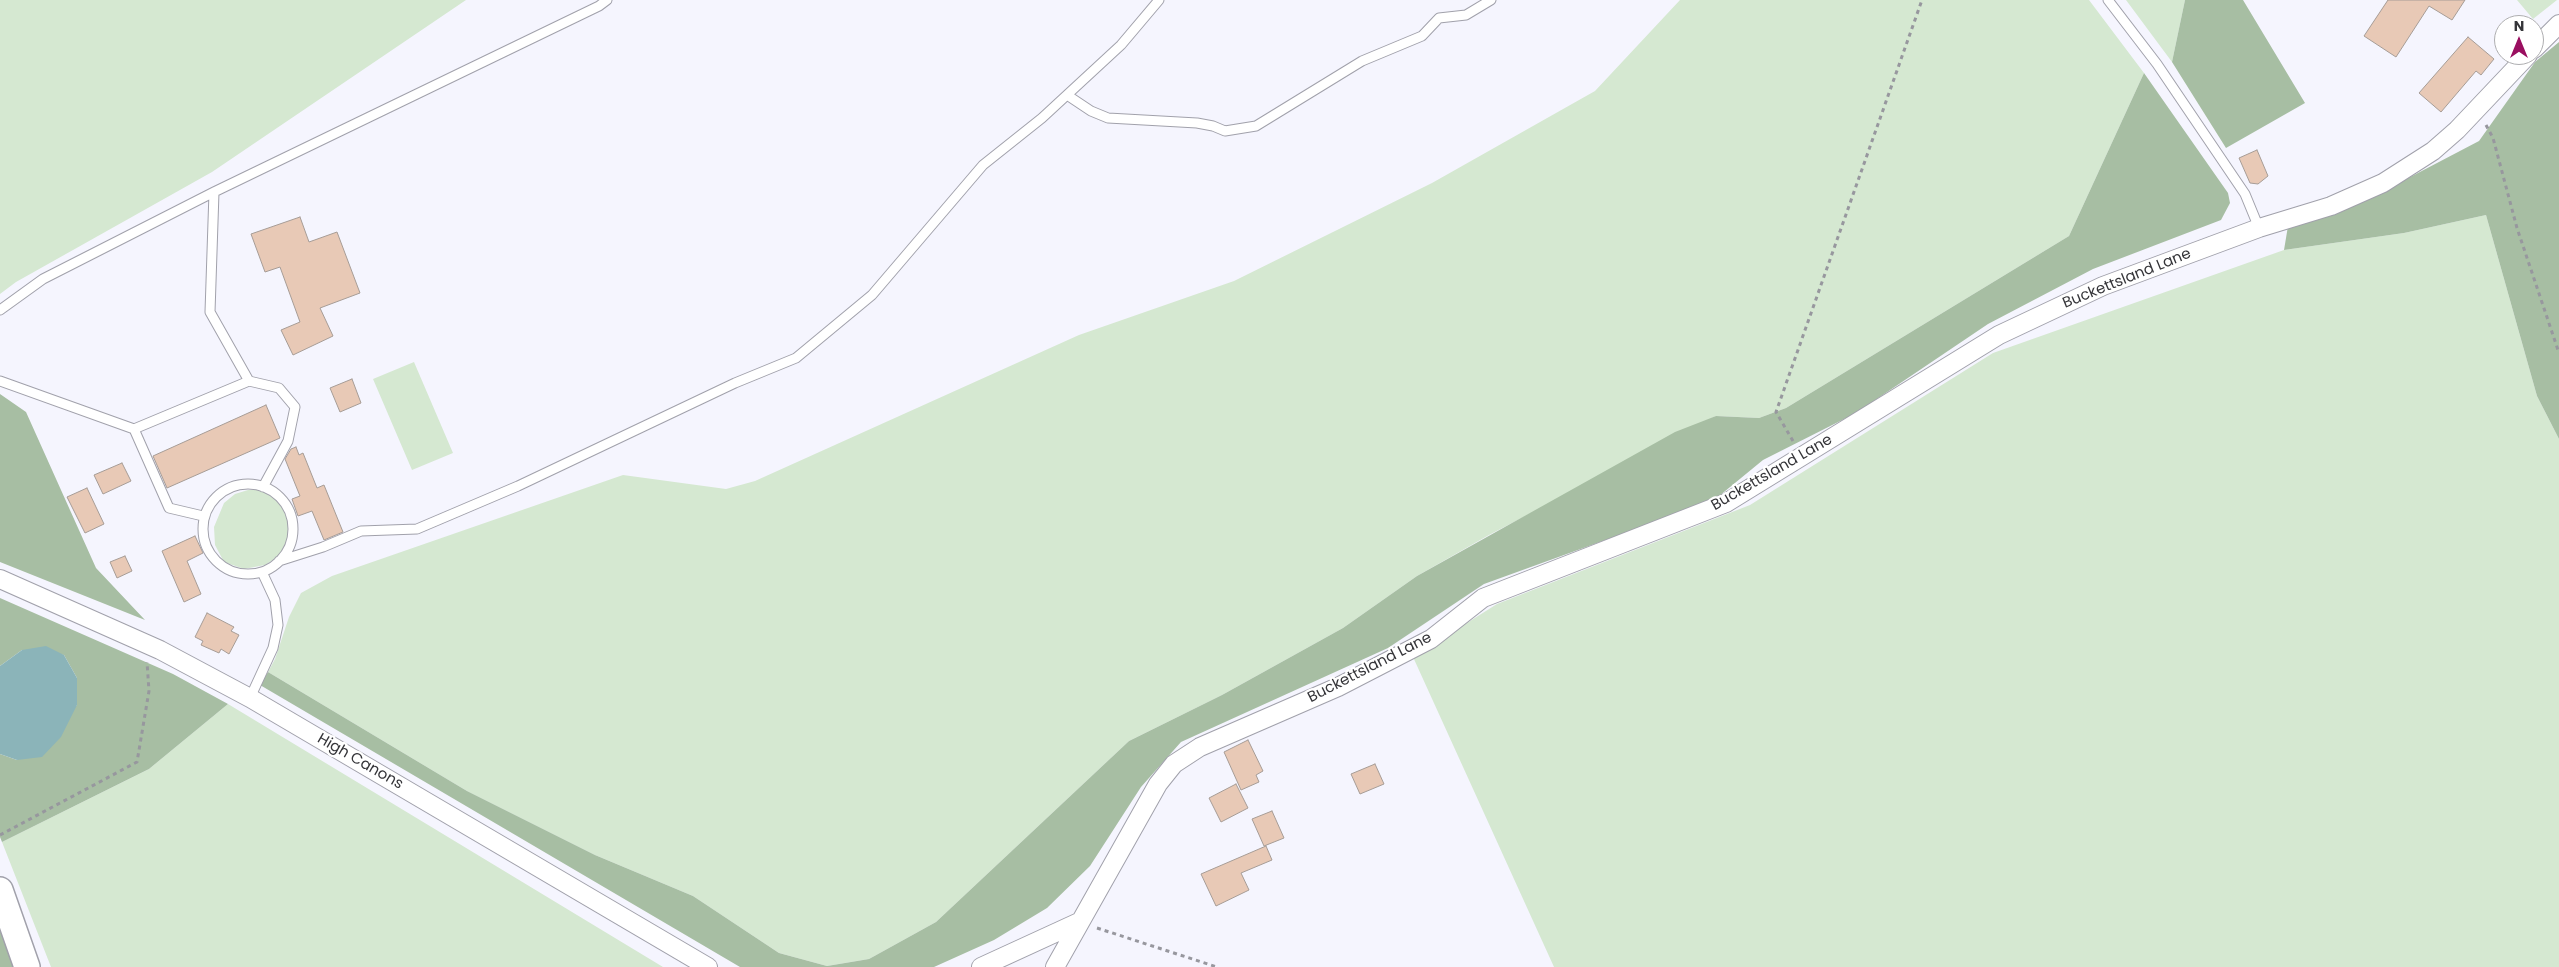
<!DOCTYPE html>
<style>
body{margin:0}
#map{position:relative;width:2559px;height:967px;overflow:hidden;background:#f5f5fe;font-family:Poppins,sans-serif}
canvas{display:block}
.north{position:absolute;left:2494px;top:15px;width:50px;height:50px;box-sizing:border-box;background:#fff;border:1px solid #aeaeb0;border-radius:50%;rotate:0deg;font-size:14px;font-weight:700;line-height:20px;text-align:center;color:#353539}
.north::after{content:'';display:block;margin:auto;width:18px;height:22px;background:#9a0f60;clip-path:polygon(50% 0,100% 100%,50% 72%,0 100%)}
</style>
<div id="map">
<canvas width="2559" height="967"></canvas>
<div class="north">N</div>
</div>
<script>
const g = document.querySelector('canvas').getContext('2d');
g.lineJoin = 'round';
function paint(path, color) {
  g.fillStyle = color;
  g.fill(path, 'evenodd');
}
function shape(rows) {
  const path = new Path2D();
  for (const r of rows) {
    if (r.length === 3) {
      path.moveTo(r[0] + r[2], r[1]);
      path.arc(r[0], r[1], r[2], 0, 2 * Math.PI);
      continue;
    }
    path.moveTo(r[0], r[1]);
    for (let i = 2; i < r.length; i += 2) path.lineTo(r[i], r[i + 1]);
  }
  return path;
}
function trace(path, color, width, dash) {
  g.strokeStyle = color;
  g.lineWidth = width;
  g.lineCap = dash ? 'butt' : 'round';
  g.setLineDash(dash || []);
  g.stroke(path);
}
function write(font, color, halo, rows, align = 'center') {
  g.font = font + ' Poppins,sans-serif';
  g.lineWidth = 4.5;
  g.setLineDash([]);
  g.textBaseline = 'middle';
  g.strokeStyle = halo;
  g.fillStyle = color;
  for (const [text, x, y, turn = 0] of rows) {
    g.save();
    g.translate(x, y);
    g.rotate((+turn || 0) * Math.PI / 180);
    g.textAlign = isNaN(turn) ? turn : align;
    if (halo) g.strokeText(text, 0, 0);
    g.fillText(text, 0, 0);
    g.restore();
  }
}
const green = shape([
 [0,0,466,0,212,172,16,282,0,294],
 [1680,0,2089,0,2144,73,2069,236,1786,408,1759,418,1716,416,1489,535,1417,576,1343,628,1222,695,1129,741,936,922,869,959,827,966,779,953,693,896,595,855,467,791,268,672,275,659,289,617,301,593,332,576,623,475,726,489,755,481,1079,335,1234,281,1432,183,1595,91],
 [2126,0,2185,0,2172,62],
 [2517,0,2557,0,2533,19],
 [2486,215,2537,396,2559,439,2559,967,1554,967,1413,657,1497,604,1750,505,1993,353,2284,250,2404,233],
 [414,362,453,453,412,470,373,379],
 [248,490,260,490,277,499,287,512,291,532,290,542,279,556,265,565,244,569,224,562,215,545,214,527,224,503,235,494],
 [228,704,663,967,51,967,2,842,149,769]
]);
const forest = shape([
 [2185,0,2243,0,2305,103,2226,148,2172,62],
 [2559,42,2559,439,2537,396,2486,215,2404,233,2284,250,2288,226,2374,196,2479,141,2535,62],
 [2144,73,2228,193,2230,203,2221,220,2093,269,1988,324,1856,413,1763,460,1713,501,1484,584,1388,648,1181,742,1141,787,1090,866,1047,908,994,940,934,967,740,967,260,685,268,672,467,791,595,855,693,896,779,953,827,966,869,959,936,922,1129,741,1222,695,1343,628,1417,576,1675,432,1716,416,1759,418,1786,408,2069,236],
 [0,394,26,412,96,568,145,620,0,562],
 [0,598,173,674,228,704,149,769,2,842,0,837,0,754,17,760,77,705,77,678,64,655,22,650,0,666],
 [0,929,14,967,0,967]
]);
const water = shape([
 [46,646,64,655,77,678,77,705,61,737,42,757,17,760,0,754,0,666,22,650]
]);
const building = shape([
 [2388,0,2465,0,2452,20,2429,6,2396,57,2364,36,2388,0],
 [2468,37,2494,59,2481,75,2476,71,2441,112,2419,93,2468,37],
 [2257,150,2268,176,2258,184,2250,183,2239,158,2257,150],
 [300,217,309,242,337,232,360,293,320,308,333,336,293,355,281,330,300,322,280,267,265,272,251,234,300,217],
 [352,379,361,403,340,412,330,388,352,379],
 [266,405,280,438,167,488,153,456,266,405],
 [296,447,299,455,303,453,317,488,324,485,343,532,324,540,312,511,298,516,292,499,300,496,285,459,291,449,296,447],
 [122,463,131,481,103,494,94,475,122,463],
 [87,488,104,524,85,533,67,497,87,488],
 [195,536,203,553,187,561,201,594,184,602,162,551,195,536],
 [125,556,132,571,117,578,110,562,125,556],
 [207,613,234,627,231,631,239,635,229,654,221,649,219,653,201,645,203,641,195,637,207,613],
 [1248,740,1263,771,1256,775,1259,782,1241,790,1224,752,1248,740],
 [1375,764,1384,784,1360,794,1351,774,1375,764],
 [1236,784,1248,808,1221,822,1209,798,1236,784],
 [1272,811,1284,838,1264,846,1252,819,1272,811],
 [1266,846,1272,860,1241,873,1249,890,1216,906,1201,874,1266,846]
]);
const path = shape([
 [2486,125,2493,138,2517,228,2559,353],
 [1793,441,1776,412,1922,0],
 [0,835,137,762,149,691,147,662],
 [1097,928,1217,967]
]);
const lane = shape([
 [2108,0,2157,64,2245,194,2259,228],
 [1067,95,1091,111,1108,118,1197,123,1213,126,1225,131,1256,126,1362,61,1422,36,1439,18,1466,15,1491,0],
 [0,310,43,279,214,192,599,6,607,0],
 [0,381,134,429,249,381,210,312,214,192],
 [249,381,279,388,295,407,288,441,263,487],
 [134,429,169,508,203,516],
 [248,529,45],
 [279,561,323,547,361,531,417,529,518,486,735,383,796,358,872,295,983,165,1042,118,1121,45,1159,0],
 [250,698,273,648,278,625,275,600,262,572]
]);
const street = shape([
 [2534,49,2559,24],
 [0,579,160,650,250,698,708,967],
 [981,967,1079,922],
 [1055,967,1158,784,1174,764,1200,747,1338,687,1431,639,1483,598,1726,503,1999,335,2103,286,2259,228,2331,206,2383,183,2433,151,2457,130,2528,55]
]);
const secondary = shape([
 [0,890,27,967]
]);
const streetNames = [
 ["Buckettsland Lane",2127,279,-22],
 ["Buckettsland Lane",1772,473,-30],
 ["Buckettsland Lane",1370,668,-27],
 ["High Canons",360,762,30]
];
paint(green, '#d5e8d1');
paint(forest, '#a7bea3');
paint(water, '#8bb4b9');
paint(building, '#e8c9b6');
trace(building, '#a69c96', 1);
trace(lane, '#a1a1ab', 11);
trace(street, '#a1a1ab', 20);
trace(secondary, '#a1a1ab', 28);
trace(path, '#97979e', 3, [4, 4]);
trace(lane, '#fff', 9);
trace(street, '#fff', 18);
trace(secondary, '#fff', 25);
write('15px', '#353539', '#fff', streetNames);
</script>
